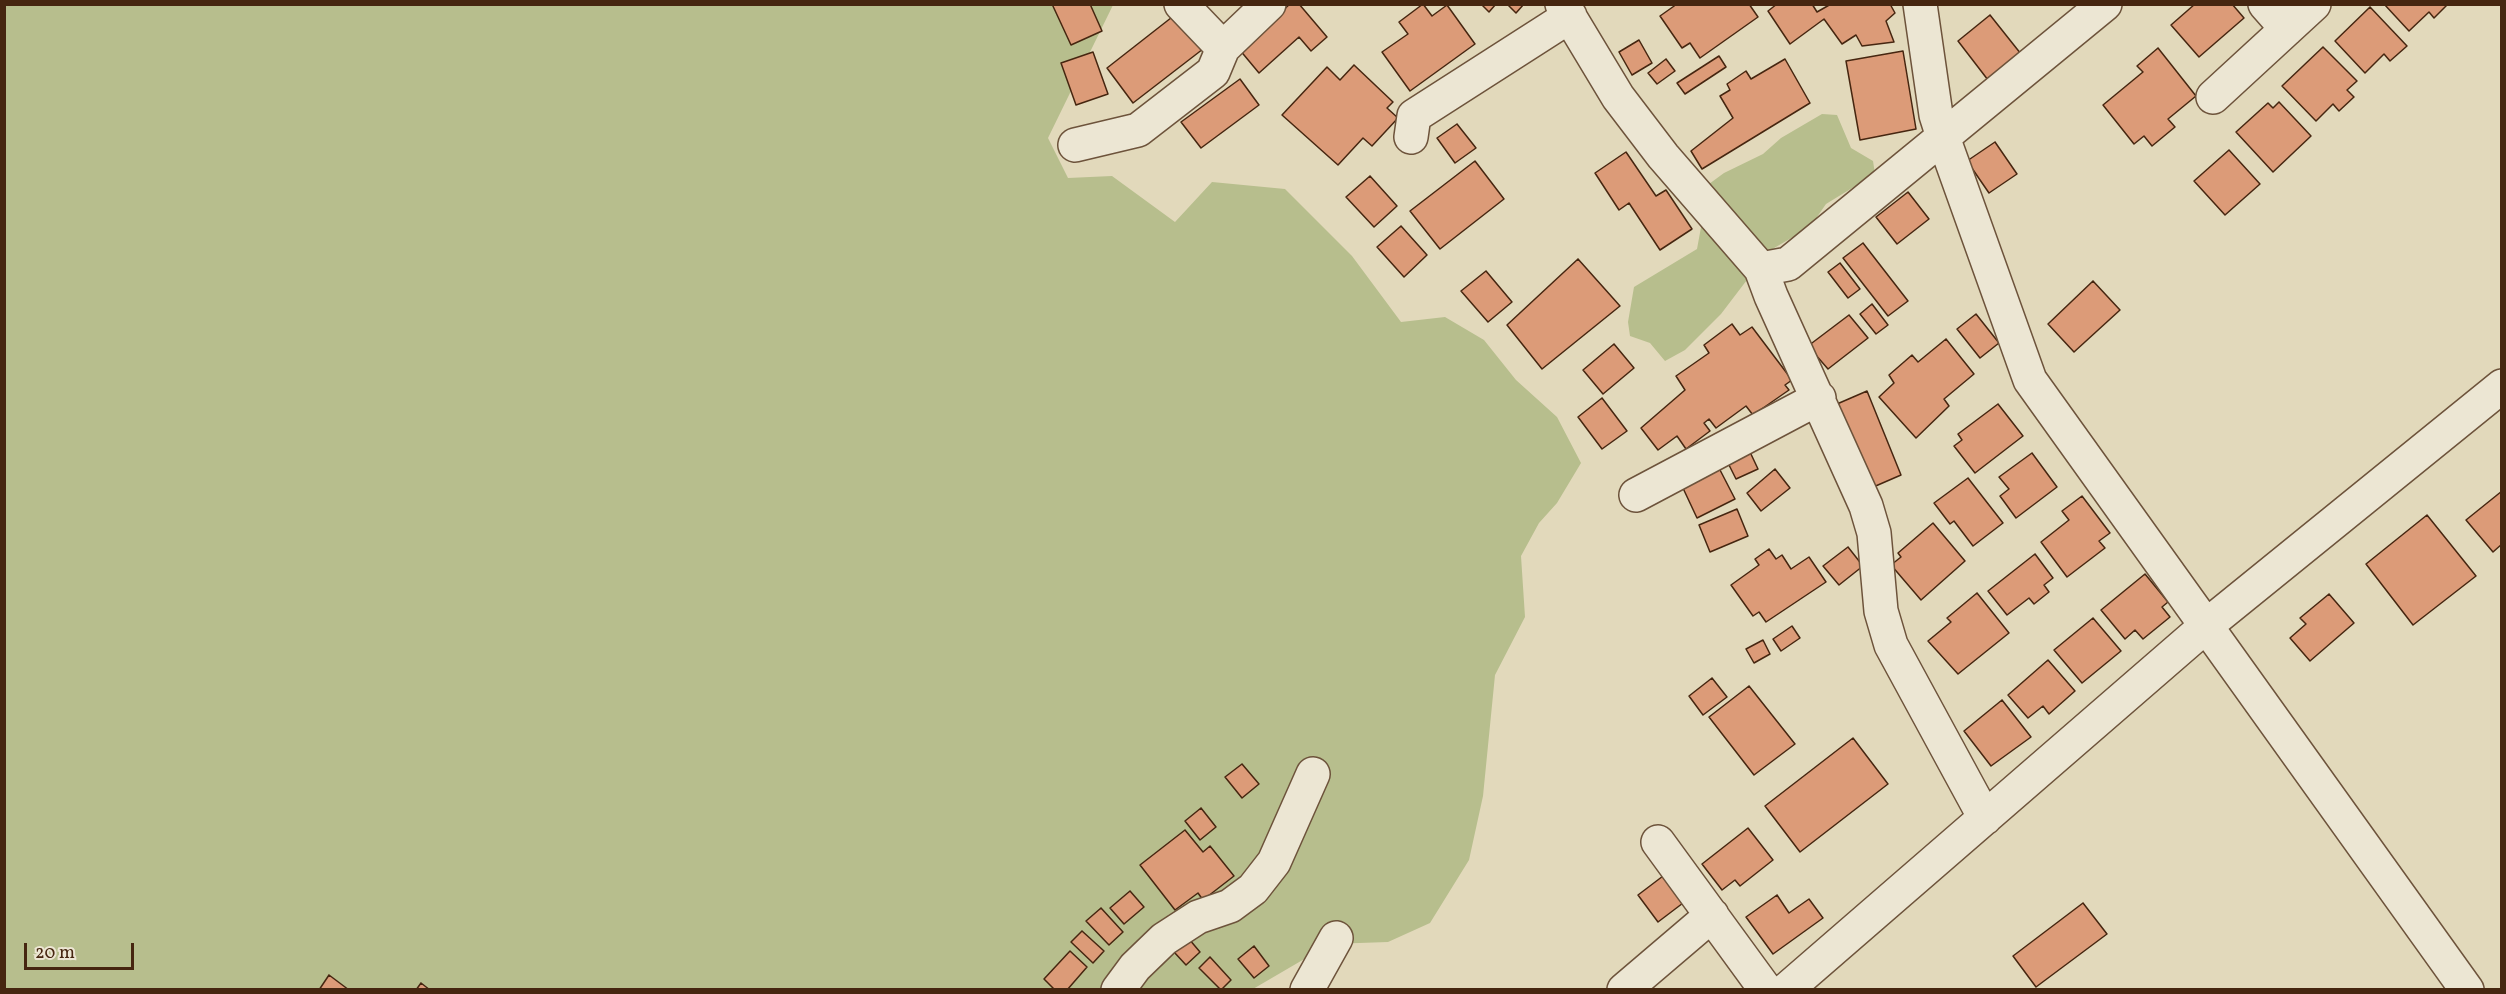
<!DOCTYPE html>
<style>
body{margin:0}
#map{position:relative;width:2506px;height:994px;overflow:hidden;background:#e2d9bb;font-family:Vollkorn,serif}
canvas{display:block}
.frame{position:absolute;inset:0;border:6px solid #462610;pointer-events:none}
.scale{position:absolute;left:24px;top:943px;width:110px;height:27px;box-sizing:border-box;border:3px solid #462610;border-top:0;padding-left:8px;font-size:18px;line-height:21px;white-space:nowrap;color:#462610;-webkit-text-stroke:4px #ece6d3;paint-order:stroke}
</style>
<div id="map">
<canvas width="2506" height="994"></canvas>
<div class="frame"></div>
<div class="scale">20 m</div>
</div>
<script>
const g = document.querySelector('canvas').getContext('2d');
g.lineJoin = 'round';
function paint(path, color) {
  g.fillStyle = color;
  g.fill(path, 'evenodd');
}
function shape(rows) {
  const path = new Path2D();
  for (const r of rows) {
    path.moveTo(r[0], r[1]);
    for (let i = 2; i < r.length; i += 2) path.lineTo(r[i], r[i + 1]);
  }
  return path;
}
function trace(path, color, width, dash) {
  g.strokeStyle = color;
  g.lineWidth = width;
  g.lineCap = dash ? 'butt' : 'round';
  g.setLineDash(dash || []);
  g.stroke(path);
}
const green = shape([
 [5,5,1113,5,1048,138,1068,178,1112,176,1175,222,1212,182,1285,189,1352,256,1401,322,1445,317,1484,340,1516,380,1557,417,1581,463,1557,503,1539,523,1521,556,1525,617,1495,675,1483,796,1469,860,1430,923,1388,942,1330,944,1253,989,5,990],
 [1822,114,1837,115,1851,148,1873,161,1875,174,1826,204,1810,227,1769,251,1721,314,1685,350,1665,361,1650,343,1630,336,1628,322,1634,287,1697,249,1709,184,1724,173,1763,154,1781,138]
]);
const building = shape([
 [1052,4,1090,4,1102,31,1071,45,1052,4],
 [1290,4,1299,4,1327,37,1311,51,1299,37,1259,73,1239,49,1290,4],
 [1423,4,1432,16,1447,5,1475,44,1410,91,1382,52,1408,34,1399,22,1423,4],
 [1481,4,1496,4,1489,12,1481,4],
 [1507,4,1524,4,1516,13,1507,4],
 [1677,4,1749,4,1758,17,1700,58,1690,43,1682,48,1660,16,1677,4],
 [1777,4,1812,4,1817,12,1831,4,1890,4,1895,13,1886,21,1894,42,1862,46,1856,35,1842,44,1824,19,1790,44,1768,11,1777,4],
 [2195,4,2232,4,2244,18,2199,57,2171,25,2195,4],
 [2384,4,2448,4,2434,18,2429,12,2409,31,2384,4],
 [2370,7,2407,46,2390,61,2384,54,2365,73,2335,41,2370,7],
 [1176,14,1203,49,1133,103,1107,68,1176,14],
 [1990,15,2021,54,1988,80,1958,41,1990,15],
 [1639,40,1652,63,1632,75,1619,52,1639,40],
 [2323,47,2357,81,2347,90,2354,97,2339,111,2333,104,2316,121,2282,86,2323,47],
 [2158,48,2196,96,2168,119,2175,127,2152,146,2144,136,2134,144,2103,105,2143,72,2137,66,2158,48],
 [1903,51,1916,129,1860,140,1846,61,1903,51],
 [1093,52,1108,94,1076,105,1061,63,1093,52],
 [1719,56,1726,67,1685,94,1677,83,1719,56],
 [1666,59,1675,71,1657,84,1648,73,1666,59],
 [1785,59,1810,103,1702,169,1691,151,1733,118,1720,96,1730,90,1727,84,1746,71,1751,79,1785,59],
 [1354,65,1393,102,1387,108,1398,118,1372,146,1363,138,1338,165,1282,115,1327,67,1340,80,1354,65],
 [1240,79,1259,105,1201,148,1181,122,1240,79],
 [2279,102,2311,136,2273,172,2236,132,2268,103,2273,108,2279,102],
 [1457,124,1476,148,1455,163,1437,138,1457,124],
 [1995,142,2017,174,1989,193,1967,161,1995,142],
 [2229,150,2260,184,2225,215,2194,181,2229,150],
 [1626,152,1656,196,1666,190,1692,229,1660,250,1629,203,1619,210,1595,173,1626,152],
 [1475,161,1504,199,1440,249,1410,211,1475,161],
 [1370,176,1397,206,1374,227,1346,197,1370,176],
 [1908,192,1929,219,1897,244,1876,217,1908,192],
 [1401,226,1427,255,1404,277,1377,247,1401,226],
 [1863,243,1908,301,1888,316,1843,258,1863,243],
 [1578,259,1620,306,1542,369,1507,325,1578,259],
 [1840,263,1860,289,1848,298,1828,272,1840,263],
 [1486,271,1512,302,1488,322,1461,291,1486,271],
 [2093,281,2120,310,2074,352,2048,324,2093,281],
 [1872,304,1888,325,1876,334,1860,314,1872,304],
 [1976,314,1999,343,1980,358,1957,329,1976,314],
 [1849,315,1868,338,1828,369,1808,346,1849,315],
 [1732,324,1740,335,1752,327,1792,380,1785,385,1789,390,1753,415,1746,406,1716,428,1709,419,1704,423,1710,431,1686,449,1677,436,1658,450,1641,428,1685,390,1676,376,1709,353,1704,345,1732,324],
 [1946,339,1974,374,1944,399,1949,406,1916,438,1879,397,1894,383,1889,375,1912,355,1918,362,1946,339],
 [1614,344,1634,368,1603,394,1583,370,1614,344],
 [1867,391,1901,475,1871,488,1837,404,1867,391],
 [1602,398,1627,431,1602,449,1578,417,1602,398],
 [1998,404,2023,436,1975,473,1954,446,1962,440,1958,434,1998,404],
 [1750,452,1758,469,1736,479,1728,463,1750,452],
 [2032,453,2057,487,2016,518,2000,496,2009,489,1999,477,2032,453],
 [1719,468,1735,499,1697,518,1682,486,1719,468],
 [1775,469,1790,488,1761,511,1747,493,1775,469],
 [1968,478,2003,523,1973,546,1954,521,1950,524,1934,503,1968,478],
 [2502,491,2502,544,2493,552,2466,520,2502,491],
 [2082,496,2110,533,2099,541,2105,548,2067,577,2041,542,2069,520,2062,511,2082,496],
 [1737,509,1748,536,1710,552,1699,525,1737,509],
 [2427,515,2476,576,2413,625,2366,564,2427,515],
 [1933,523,1965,561,1921,600,1891,565,1901,557,1898,553,1933,523],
 [1848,547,1863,566,1839,585,1823,566,1848,547],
 [1769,549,1776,559,1782,555,1791,569,1809,557,1826,582,1766,622,1759,612,1753,616,1731,585,1759,565,1755,559,1769,549],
 [2035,554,2053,578,2044,585,2049,592,2034,604,2029,598,2007,615,1988,591,2035,554],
 [2145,574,2168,602,2162,607,2170,617,2143,639,2135,630,2125,639,2101,610,2145,574],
 [1977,593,2009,633,1958,674,1928,641,1951,622,1947,618,1977,593],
 [2329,594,2354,623,2310,661,2290,638,2306,624,2300,618,2329,594],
 [2093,618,2121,651,2082,683,2054,650,2093,618],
 [1792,626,1800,638,1781,651,1773,639,1792,626],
 [1763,640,1770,654,1754,663,1746,649,1763,640],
 [2048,660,2075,691,2049,714,2043,706,2028,718,2008,695,2048,660],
 [1712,678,1727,697,1703,715,1689,696,1712,678],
 [1749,686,1795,744,1754,775,1709,717,1749,686],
 [2002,700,2031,737,1991,766,1964,731,2002,700],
 [1853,738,1888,784,1800,852,1765,806,1853,738],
 [1242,764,1259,784,1242,798,1225,777,1242,764],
 [1201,808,1216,827,1200,840,1185,821,1201,808],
 [1748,828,1773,860,1740,886,1735,880,1722,890,1702,864,1748,828],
 [1185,830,1203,852,1210,846,1234,876,1203,900,1198,893,1175,910,1140,865,1185,830],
 [1667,873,1687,900,1658,922,1638,895,1667,873],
 [1130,891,1144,907,1124,924,1110,908,1130,891],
 [1777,895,1789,913,1809,899,1823,918,1773,954,1746,917,1777,895],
 [2083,903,2107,934,2036,987,2013,956,2083,903],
 [1101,908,1123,932,1109,945,1086,921,1101,908],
 [1082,931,1104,951,1093,963,1071,942,1082,931],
 [1189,939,1200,952,1186,965,1174,952,1189,939],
 [1254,946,1269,966,1254,978,1238,959,1254,946],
 [1070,951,1087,967,1067,990,1055,990,1044,979,1070,951],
 [1210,957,1231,980,1221,990,1199,968,1210,957],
 [329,975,349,990,319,990,329,975],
 [421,983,430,990,416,990,421,983]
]);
const minor = shape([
 [1181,4,1223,48],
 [1562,4,1618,97,1663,156,1761,269,1771,296,1866,506,1874,533,1881,611,1891,645,1985,818],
 [1920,4,1936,115,1943,137,2105,4],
 [2265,4,2287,29],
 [2213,97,2314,4],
 [1411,137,1414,116,1570,16],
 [1075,145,1138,130,1213,72,1223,48,1269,4],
 [1761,269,1788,264,1943,137,2030,380,2467,990],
 [1636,495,1819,398],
 [1658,842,1766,990],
 [1118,990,1135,967,1164,939,1198,917,1230,906,1253,889,1274,862,1313,774],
 [1307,990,1336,938],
 [1624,990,1712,915],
 [1786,990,2206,626,2502,386]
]);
paint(green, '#b7be8d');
paint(building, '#dc9b78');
trace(building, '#462610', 1.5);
trace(minor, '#6d533b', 36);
trace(minor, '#ece6d3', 33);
</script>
